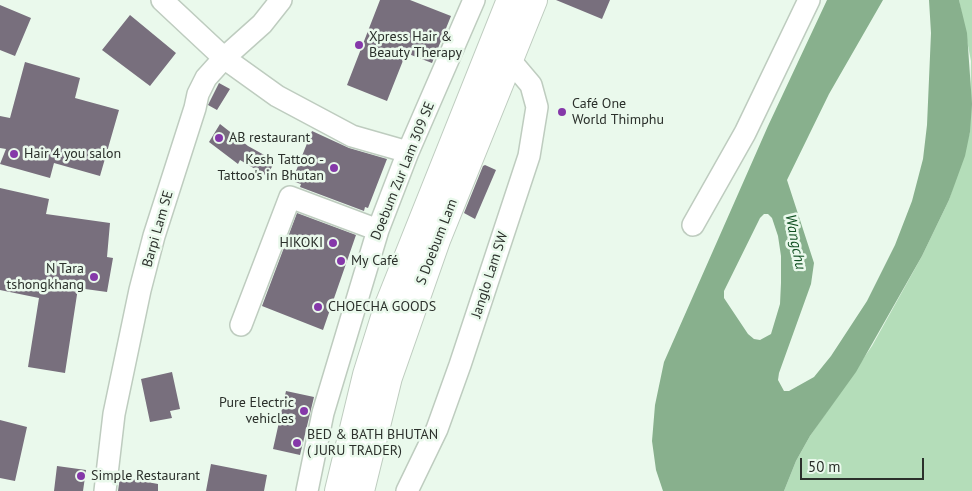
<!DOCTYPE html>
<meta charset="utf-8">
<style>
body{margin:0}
#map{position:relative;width:972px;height:491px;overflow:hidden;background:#eaf9ec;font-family:"PT Sans",sans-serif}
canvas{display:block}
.scale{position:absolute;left:800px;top:458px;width:124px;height:22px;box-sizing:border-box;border:2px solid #2b302b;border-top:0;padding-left:6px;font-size:15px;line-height:18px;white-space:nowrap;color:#2b302b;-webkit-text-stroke:4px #eaf9ec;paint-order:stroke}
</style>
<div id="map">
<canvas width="972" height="491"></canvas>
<div class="scale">50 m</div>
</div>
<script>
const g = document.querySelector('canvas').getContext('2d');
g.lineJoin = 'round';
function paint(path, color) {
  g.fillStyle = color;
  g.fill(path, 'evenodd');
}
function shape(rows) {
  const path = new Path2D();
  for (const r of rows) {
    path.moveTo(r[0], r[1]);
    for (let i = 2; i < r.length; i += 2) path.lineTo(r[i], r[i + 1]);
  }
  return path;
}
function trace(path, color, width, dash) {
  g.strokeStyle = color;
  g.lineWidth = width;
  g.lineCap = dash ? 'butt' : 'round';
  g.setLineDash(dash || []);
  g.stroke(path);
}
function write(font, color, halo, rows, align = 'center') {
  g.font = font + ' "PT Sans",sans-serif';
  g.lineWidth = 5;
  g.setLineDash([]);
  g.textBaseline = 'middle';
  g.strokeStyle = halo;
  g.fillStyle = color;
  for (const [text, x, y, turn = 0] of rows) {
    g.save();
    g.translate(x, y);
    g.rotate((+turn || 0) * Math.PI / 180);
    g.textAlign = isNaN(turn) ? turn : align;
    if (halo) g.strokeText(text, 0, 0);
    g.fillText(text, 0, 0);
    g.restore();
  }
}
const green = shape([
 [959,0,972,0,972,491,784,491,796,461,810,436,872,346,922,256,949,200,970,132,971,61]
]);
const water = shape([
 [827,0,883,0,829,94,787,180,814,263,811,284,779,373,778,380,784,391,789,391,814,377,831,356,867,301,895,245,912,201,923,159,927,125,931,33,929,0,959,0,967,33,972,104,970,132,965,156,949,200,922,256,856,372,810,436,796,461,784,491,663,491,656,470,652,441,655,405,664,362,768,126],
 [764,214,768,214,772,218,778,236,781,256,781,283,780,304,771,334,760,340,754,339,748,334,724,298,724,291,760,218]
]);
const building = shape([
 [380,0,410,0,451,16,432,63,406,53,387,101,347,85],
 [556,0,610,0,602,19],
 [0,5,31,18,15,56,0,50],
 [130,15,176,53,150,86,102,50],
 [25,62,80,78,75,98,119,110,100,176,54,163,50,178,0,164,6,149,0,148,0,116,10,118],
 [219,83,230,89,217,110,208,105],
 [220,124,248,146,275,161,267,176,240,160,238,164,209,142],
 [312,131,349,148,387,159,368,208,365,207,364,211,300,187,301,184,292,181],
 [485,165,496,170,475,219,464,213,483,166],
 [0,188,49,199,46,214,110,223,107,257,113,258,107,292,78,288,65,373,28,367,39,298,0,290],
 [297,213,356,235,323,330,262,306],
 [172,372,180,409,170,411,172,418,150,422,141,379],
 [286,391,314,397,300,455,273,449],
 [0,420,27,427,15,481,0,478],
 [211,464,267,475,264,491,206,491],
 [57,466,86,470,83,491,54,491],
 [120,477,158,484,158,491,118,491]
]);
const minor = shape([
 [162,0,224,58,277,96,352,136,408,152],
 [693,225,745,133,809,0],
 [241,325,290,197,378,230],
 [105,491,114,414,140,290,154,236,195,108,198,94,206,78,224,58,262,24,281,0],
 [307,491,323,413,378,230,408,152,474,0],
 [407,491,437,429,460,365,529,156,537,107,531,85,509,59]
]);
const highway = shape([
 [339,491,367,375,388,308,511,0],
 [360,491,388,377,436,240,533,0]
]);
const markers = [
 [359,45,5,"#8538a9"],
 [562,112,5,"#8538a9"],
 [219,138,5,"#8538a9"],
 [14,154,5,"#8538a9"],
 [334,168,5,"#8538a9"],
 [333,243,5,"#8538a9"],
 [341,261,5,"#8538a9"],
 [94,277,5,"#8538a9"],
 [318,307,5,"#8538a9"],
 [304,411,5,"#8538a9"],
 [297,443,5,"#8538a9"],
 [81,476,5,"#8538a9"]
];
const poiNames = [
 ["Xpress Hair &",369,37],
 ["Beauty Therapy",369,53],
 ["Café One",572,104],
 ["World Thimphu",572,120],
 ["AB restaurant",229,138],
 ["Hair 4 you salon",24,154],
 ["Kesh Tattoo -",324,160,"right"],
 ["Tattoo's in Bhutan",324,176,"right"],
 ["HIKOKI",323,243,"right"],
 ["My Café",351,261],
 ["N Tara",84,269,"right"],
 ["tshongkhang",84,285,"right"],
 ["CHOECHA GOODS",328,307],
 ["Pure Electric",294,403,"right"],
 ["vehicles",294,419,"right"],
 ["BED & BATH BHUTAN",307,435],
 ["( JURU TRADER)",307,451],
 ["Simple Restaurant",91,476]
];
const streetNames = [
 ["Doebum Zur Lam 309 SE",403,171,-68],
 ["Barpi Lam SE",158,229,-74],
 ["S Doebum Lam",437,242,-69],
 ["Janglo Lam SW",490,275,-72]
];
const waterNames = [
 ["Wangchu",795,242,79]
];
paint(green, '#b4ddb9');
paint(water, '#88b08d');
paint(building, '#786f7d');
trace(minor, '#beccbf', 24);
trace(highway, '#beccbf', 30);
trace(minor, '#fff', 21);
trace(highway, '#fff', 28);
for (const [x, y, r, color] of markers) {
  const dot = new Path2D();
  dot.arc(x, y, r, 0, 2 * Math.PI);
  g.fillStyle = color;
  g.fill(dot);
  trace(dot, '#eaf9ec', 2);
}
write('14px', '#2b302b', '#eaf9ec', poiNames, 'left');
write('14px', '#2b302b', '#eaf9ec', streetNames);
write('italic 15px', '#115022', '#eaf9ec', waterNames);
</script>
